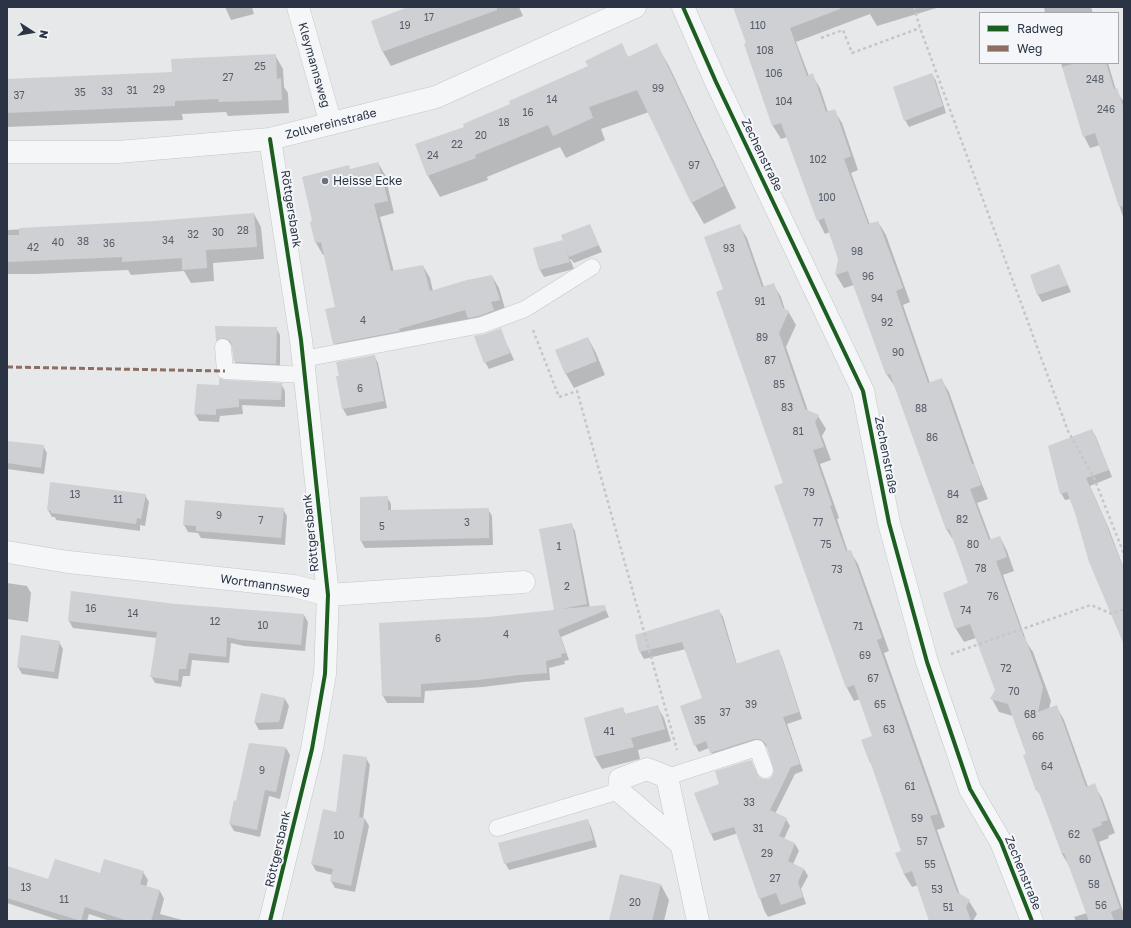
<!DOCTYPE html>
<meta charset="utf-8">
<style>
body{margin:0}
#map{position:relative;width:1131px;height:928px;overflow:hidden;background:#e6e8ea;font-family:"Golos Text",sans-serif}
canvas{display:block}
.frame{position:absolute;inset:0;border:8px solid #2b3445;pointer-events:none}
.legend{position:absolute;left:979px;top:12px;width:140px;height:52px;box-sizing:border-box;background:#f4f6f9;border:1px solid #a4a8b1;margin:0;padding:5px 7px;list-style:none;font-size:12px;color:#2b3445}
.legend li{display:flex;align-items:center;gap:8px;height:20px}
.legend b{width:20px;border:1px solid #a4a8b1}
.north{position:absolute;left:12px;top:12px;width:40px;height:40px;-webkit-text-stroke:3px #f4f6f9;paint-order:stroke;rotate:102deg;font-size:11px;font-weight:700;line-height:16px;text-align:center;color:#2b3445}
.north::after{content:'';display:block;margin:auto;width:14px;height:18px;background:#2b3445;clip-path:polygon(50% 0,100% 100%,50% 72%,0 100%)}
</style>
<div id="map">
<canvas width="1131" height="928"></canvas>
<div class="frame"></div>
<ul class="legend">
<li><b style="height:5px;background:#1b5e20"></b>Radweg</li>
<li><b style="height:5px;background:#8d6e63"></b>Weg</li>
</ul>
<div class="north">N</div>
</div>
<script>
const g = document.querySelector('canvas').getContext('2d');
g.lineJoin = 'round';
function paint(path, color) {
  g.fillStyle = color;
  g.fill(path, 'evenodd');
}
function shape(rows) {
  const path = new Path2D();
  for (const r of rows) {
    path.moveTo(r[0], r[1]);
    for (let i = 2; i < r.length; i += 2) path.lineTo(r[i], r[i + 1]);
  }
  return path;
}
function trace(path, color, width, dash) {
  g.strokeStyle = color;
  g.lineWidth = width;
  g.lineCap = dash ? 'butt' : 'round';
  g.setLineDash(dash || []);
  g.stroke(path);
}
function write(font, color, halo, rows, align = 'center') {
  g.font = font + ' "Golos Text",sans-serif';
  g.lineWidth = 4;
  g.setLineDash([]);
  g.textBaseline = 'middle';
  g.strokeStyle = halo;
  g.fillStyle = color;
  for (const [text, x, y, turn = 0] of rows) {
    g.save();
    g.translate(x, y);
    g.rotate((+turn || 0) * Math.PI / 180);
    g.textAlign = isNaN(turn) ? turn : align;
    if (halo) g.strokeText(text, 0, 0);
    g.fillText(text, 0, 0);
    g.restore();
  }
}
const shadow = shape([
 [225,7,252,7,254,14,231,20],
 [411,7,519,7,523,16,391,66,383,52,372,22],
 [734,7,940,7,877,26,870,14,796,42,809,76,812,75,820,88,828,112,834,110,842,123,858,170,851,173,870,225,878,222,886,235,910,302,903,305,930,383,941,379,949,392,977,472,988,499,977,503,991,540,1000,537,1007,551,1014,571,1003,575,1027,643,1033,652,1051,701,1049,709,1057,707,1064,720,1088,787,1094,785,1102,798,1115,833,1108,836,1109,838,1099,842,1124,914,1124,921,1076,921,1074,917,1087,913,1070,867,1062,854,1042,798,1037,790,1027,755,1013,716,999,712,992,699,996,690,976,638,964,642,956,629,944,593,969,583,955,543,947,530,896,388,887,375,854,285,844,288,836,275,839,259,830,232,825,234,818,220,787,137,781,139,773,126,745,44,747,44],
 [1044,7,1091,7,1093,13,1045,13],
 [656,44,669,66,736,208,704,224,692,203,649,112,601,129,605,140,566,158,560,147,487,177,488,180,440,197,428,176,465,128,589,66,621,45,629,58],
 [275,55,283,69,284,87,288,93,289,113,228,116,226,112,182,114,183,120,7,127,7,80,173,73],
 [1061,63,1108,63,1116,90,1123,101,1124,220,1100,145,1090,148,1084,136],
 [932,74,936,81,946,113,909,127,905,120],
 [378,163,385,175,394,213,380,217,394,272,423,266,430,278,433,291,492,276,499,288,506,312,341,356,334,343,336,307,325,255,323,255,316,243,350,170],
 [254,214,261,227,264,259,213,263,214,281,191,283,184,271,131,275,128,270,36,274,7,274,7,230,154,222],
 [739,225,747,238,764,287,773,284,781,297,785,310,788,311,796,325,786,347,808,411,818,416,826,429,822,436,831,460,820,464,839,518,837,519,848,552,850,551,858,564,889,651,884,653,945,827,937,830,960,895,969,901,977,914,973,921,930,921,918,885,912,887,904,874,897,854,903,852,873,766,869,761,873,737,860,699,854,701,847,688,724,290],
 [593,232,602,252,574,263,571,259,570,259,574,269,544,277,540,270,534,249,562,241,565,246],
 [1059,265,1071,292,1042,302,1038,295,1031,275],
 [216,327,276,328,280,335,280,371,239,369,235,362,232,345,227,344,221,347,217,341],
 [500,329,514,360,489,369,485,362],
 [588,338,596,353,605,375,574,388,566,374,557,351],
 [374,356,378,363,387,408,347,416,343,409,337,377],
 [224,381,281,384,285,391,285,407,242,405,243,414,220,416,219,422,199,421,195,414,197,385,220,386],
 [1092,430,1096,437,1112,477,1090,486,1109,529,1124,569,1120,570,1124,578,1124,593,1071,499,1065,500,1061,493],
 [7,442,43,446,47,453,44,474,7,469],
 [145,495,149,502,145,526,140,525,140,531,56,520,55,517,52,517,48,510],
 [387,497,391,504,391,511,488,509,492,516,493,545,365,548,361,541,361,498],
 [283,509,287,516,285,545,201,538,198,533,188,532,184,525],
 [571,524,575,531,590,608,604,606,609,617,561,637,569,660,564,661,565,664,549,668,550,680,523,682,483,687,425,691,424,703,387,703,383,696,380,624,488,618,555,611],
 [7,583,27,586,31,593,28,622,7,619],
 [176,605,304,615,308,622,305,651,244,646,231,643,229,663,192,660,190,676,183,676,181,687,155,683,151,676,157,638,73,628,69,621],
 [719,611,723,617,737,665,778,650,782,657,802,719,787,724,803,771,795,774,775,814,786,819,790,826,784,839,795,844,799,851,793,864,804,869,808,876,801,889,806,904,768,917,764,910,738,833,714,841,711,834,759,778,763,780,769,780,773,776,775,771,768,748,764,745,715,760,709,748,699,752,695,745,703,699,686,649,644,659,640,652,636,636],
 [59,642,63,649,58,679,22,674,18,667],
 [262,694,285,699,289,706,283,729,259,730,255,723],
 [657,706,664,718,671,741,638,750,640,759,602,769,595,757,585,719,623,709,626,715],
 [286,748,290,755,280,799,269,796,260,837,234,831,230,824,234,801,237,802],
 [366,758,370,765,363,819,365,819,369,826,355,892,335,888,331,881,332,875,316,871,312,864,337,813],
 [587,820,591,827,597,847,509,870,505,863],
 [7,867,49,880,101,874,143,872,148,880,146,887,160,891,164,899,160,914,186,921,110,921,89,914,87,921,62,921,7,903],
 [621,875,661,885,669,900,664,921,610,921]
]);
const building = shape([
 [408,7,497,7,497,10,382,52,371,21],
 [733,7,840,7,840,9,790,28,807,76,813,73,826,112,835,109,851,156,844,159,868,224,878,221,903,288,896,291,928,383,942,378,972,464,974,464,981,485,970,489,989,540,1000,536,1007,557,996,561,1024,638,1025,637,1043,687,1038,712,1057,705,1086,787,1095,783,1108,820,1101,822,1102,825,1092,829,1120,908,1111,912,1114,921,1089,921,1064,853,1062,854,1038,790,1036,791,1023,755,1026,754,1008,704,990,699,995,690,970,624,955,629,943,593,968,583,961,562,949,529,946,530,890,374,886,375,848,271,835,275,838,259,824,218,817,221,781,123,772,126,744,44,746,43],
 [622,43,628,57,657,43,724,186,691,203,637,90,589,107,593,118,553,136,548,125,475,155,476,158,427,176,415,144,464,127,463,124,510,104,509,101,588,66,585,61],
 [276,54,277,79,281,78,282,100,219,102,218,99,175,101,175,106,7,113,7,79,172,72,171,59],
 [1076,63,1106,63,1114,89,1117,88,1124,109,1124,206,1119,207,1095,133,1083,137,1062,67],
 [932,73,943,106,904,121,893,87],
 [378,162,388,201,374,204,391,271,423,265,430,291,467,280,492,275,500,300,491,302,494,310,479,316,468,318,465,310,399,329,400,331,333,344,325,309,335,307,321,242,315,243,310,223,312,220,302,177,349,165,350,169],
 [254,213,257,247,206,250,207,268,182,270,182,258,122,262,122,257,7,262,7,235,19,235,19,228,154,221],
 [590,224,599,245,569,257,561,235],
 [740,224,762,287,774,283,783,308,789,311,779,333,805,409,819,415,815,422,824,447,813,450,832,505,830,506,846,551,851,550,882,638,877,640,938,814,930,816,957,892,970,900,966,907,971,921,929,921,912,871,904,874,895,853,901,851,870,761,869,761,861,740,872,736,854,685,846,688,774,486,783,483,716,292,723,289,704,237],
 [563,240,570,262,539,270,533,248],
 [1059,264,1068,285,1037,295,1030,275],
 [215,326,277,327,276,364,234,362,231,342,227,339,223,338,216,341],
 [501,328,510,353,484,363,474,336,485,334],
 [588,337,597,361,565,374,555,350],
 [375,355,384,401,342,409,336,376,339,376,336,362],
 [219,378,225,380,282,383,281,400,239,399,239,407,216,409,216,415,194,414,197,384,219,385],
 [1092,429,1109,470,1086,478,1105,521,1124,570,1124,645,1089,562,1075,513,1067,492,1060,494,1048,446],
 [7,441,44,445,41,468,7,463],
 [50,482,146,494,141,519,137,518,136,524,51,513,51,511,47,510],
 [388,496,388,510,489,508,489,538,360,541,360,497],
 [185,500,284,508,281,538,196,531,196,526,183,525],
 [572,523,587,604,561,609,605,605,606,610,558,630,566,653,561,654,562,657,546,661,547,673,519,675,478,680,421,684,421,697,382,696,379,623,488,617,554,610,539,529],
 [71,591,176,604,304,614,301,645,240,640,227,637,226,657,189,653,186,669,179,669,178,681,150,677,157,632,68,621],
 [719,609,736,664,779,649,799,712,783,717,800,764,791,767,770,810,787,818,779,836,795,843,788,861,804,869,798,882,803,897,781,905,776,893,759,899,734,827,710,834,694,793,719,784,715,771,751,760,759,777,763,779,769,779,772,776,774,771,766,744,763,741,759,739,754,739,710,753,706,741,694,746,680,706,702,698,682,642,639,652,635,635],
 [21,635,60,641,54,672,17,667],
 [261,693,285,698,279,722,254,723],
 [658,705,665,729,631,738,634,747,594,757,584,718,623,707,625,714],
 [249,743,286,747,276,792,265,790,257,830,229,824,234,800,236,801],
 [343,754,367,757,359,817,365,818,351,886,330,881,333,869,311,864,323,809,336,812],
 [588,819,593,840,504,864,498,843],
 [55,859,100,873,104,859,144,871,140,884,160,890,151,921,128,921,85,907,81,921,7,898,7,866,48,879],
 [620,874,661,884,652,921,609,921]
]);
const path = shape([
 [914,7,920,28,1068,431,1094,478,1124,554],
 [821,38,843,30,852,53,920,28],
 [533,330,559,397,577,391,677,750],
 [951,654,1091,605,1112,614,1124,609]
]);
const service = shape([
 [223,347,225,371,305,375],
 [303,359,482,325,525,309,592,267],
 [667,777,757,748,765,770],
 [497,828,619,791]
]);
const minor = shape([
 [298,7,331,124],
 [683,7,716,82,863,391,889,523,927,662,970,789,1001,842,1032,921],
 [270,139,301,340,328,595,325,674,312,749,270,921],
 [7,152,118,152,270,139,436,97,635,7],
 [7,552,68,562,294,586,328,595,524,582],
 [682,845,619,791,620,779,647,769,667,777,698,921]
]);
const quiet = shape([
 [7,367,225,371]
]);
const cycleway = shape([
 [683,7,716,82,863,391,889,523,927,662,970,789,1001,842,1032,921],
 [270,139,301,340,328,595,325,674,312,749,270,921]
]);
const markers = [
 [325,181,4,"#6c737f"]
];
const numberNames = [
 ["17",429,18],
 ["19",405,26],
 ["110",758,26],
 ["108",765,51],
 ["25",260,67],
 ["106",774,74],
 ["27",228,78],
 ["248",1095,80],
 ["99",658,89],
 ["29",159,90],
 ["31",132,91],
 ["33",107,92],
 ["35",80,93],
 ["37",19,96],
 ["14",552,100],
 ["104",784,102],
 ["246",1106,110],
 ["16",528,113],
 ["18",504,123],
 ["20",481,136],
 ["22",457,145],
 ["24",433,156],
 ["102",818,160],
 ["97",694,166],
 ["100",827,198],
 ["28",243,231],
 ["30",218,233],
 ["32",193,235],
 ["34",168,241],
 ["38",83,242],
 ["40",58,243],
 ["36",109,244],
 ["42",33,248],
 ["93",729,249],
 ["98",857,252],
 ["96",868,277],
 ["94",877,299],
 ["91",760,302],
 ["4",363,321],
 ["92",887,323],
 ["89",762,338],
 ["90",898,353],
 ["87",770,361],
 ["85",779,385],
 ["6",360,389],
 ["83",787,408],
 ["88",921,409],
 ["81",798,432],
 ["86",932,438],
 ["79",809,493],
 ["13",75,495],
 ["84",953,495],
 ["11",118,500],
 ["9",219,516],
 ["82",962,520],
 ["7",261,521],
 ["3",467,523],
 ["77",818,523],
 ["5",382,527],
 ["75",826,545],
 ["80",973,545],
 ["1",559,547],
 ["78",981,569],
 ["73",837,570],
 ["2",567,587],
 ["76",993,597],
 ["16",91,609],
 ["74",966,611],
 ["14",133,614],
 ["12",215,622],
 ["10",263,626],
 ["71",858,627],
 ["4",506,635],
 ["6",438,639],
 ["69",865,656],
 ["72",1006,669],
 ["67",873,679],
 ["70",1014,692],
 ["39",751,705],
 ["65",880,705],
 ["37",725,713],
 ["68",1030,715],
 ["35",700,721],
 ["63",889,730],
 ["41",609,732],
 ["66",1038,737],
 ["64",1047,767],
 ["9",262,771],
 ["61",910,787],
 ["33",749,803],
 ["59",917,819],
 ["31",758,829],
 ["62",1074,835],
 ["10",339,836],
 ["57",922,842],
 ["29",767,854],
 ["60",1085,860],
 ["55",930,865],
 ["27",775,879],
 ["58",1094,885],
 ["13",26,888],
 ["53",937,890],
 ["11",64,900],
 ["20",635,903],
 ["56",1101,906],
 ["51",948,908]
];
const streetNames = [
 ["Kleymannsweg",314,65,74],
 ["Zollvereinstraße",331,124,-14],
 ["Zechenstraße",762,155,64],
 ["Röttgersbank",291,209,81],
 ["Zechenstraße",886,455,79],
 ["Röttgersbank",311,533,-96],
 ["Wortmannsweg",265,585,8],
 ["Röttgersbank",278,849,-77],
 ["Zechenstraße",1023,873,68]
];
const poiNames = [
 ["Heisse Ecke",333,181]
];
paint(shadow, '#0003');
paint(building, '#ced0d3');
trace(service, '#c4c6c8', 17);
trace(minor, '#c4c6c8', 23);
trace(path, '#c5c6ca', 2.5, [3, 3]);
trace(service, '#f5f6f7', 16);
trace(minor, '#f5f6f7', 22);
trace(quiet, '#8d6e63', 3, [6, 3]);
trace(cycleway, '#1b5e20', 4);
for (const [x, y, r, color] of markers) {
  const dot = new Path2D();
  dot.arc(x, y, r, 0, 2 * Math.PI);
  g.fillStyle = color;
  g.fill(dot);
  trace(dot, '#f4f6f9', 1.5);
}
write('10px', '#545c69', null, numberNames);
write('12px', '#2b3445', '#f4f6f9', streetNames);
write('12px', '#2b3445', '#f4f6f9', poiNames, 'left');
</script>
